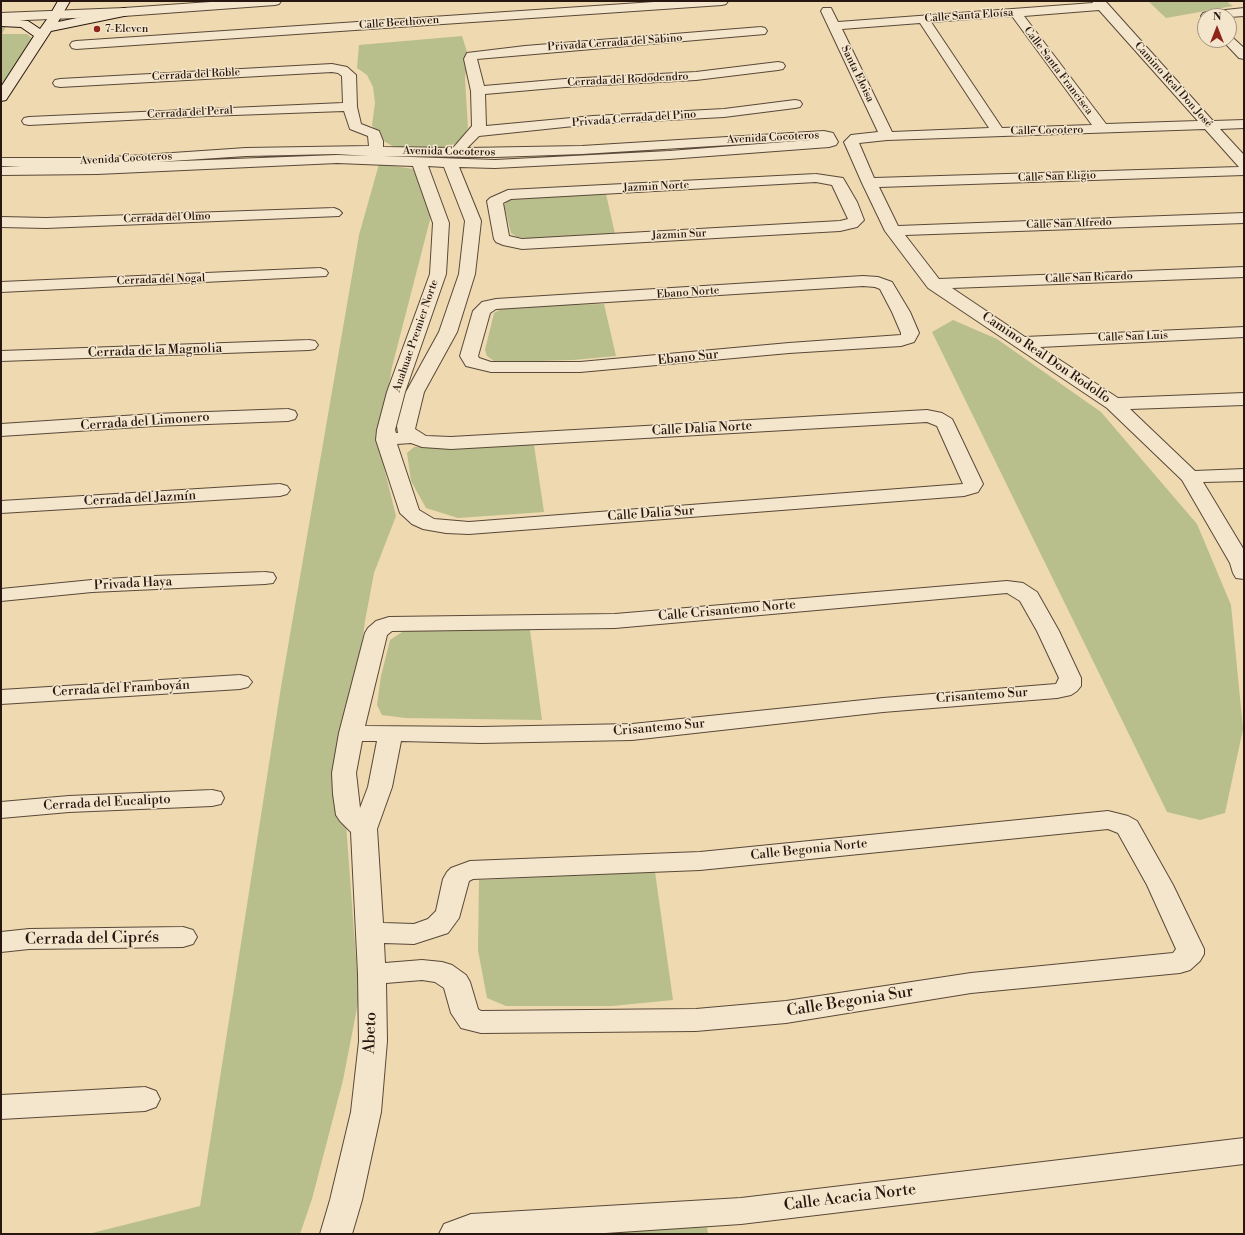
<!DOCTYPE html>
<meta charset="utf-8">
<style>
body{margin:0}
#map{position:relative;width:1245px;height:1235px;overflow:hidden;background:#eed9b1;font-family:"Libre Bodoni",serif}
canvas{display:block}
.frame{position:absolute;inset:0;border:2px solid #281710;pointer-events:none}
.north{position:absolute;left:1197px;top:8px;width:40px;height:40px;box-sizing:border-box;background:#f4e6cc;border:1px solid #a29381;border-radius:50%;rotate:0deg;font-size:11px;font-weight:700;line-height:16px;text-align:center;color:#281710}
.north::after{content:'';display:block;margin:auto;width:14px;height:18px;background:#8f2418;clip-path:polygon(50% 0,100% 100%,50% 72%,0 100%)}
</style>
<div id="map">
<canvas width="1245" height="1235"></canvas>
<div class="frame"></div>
<div class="north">N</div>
</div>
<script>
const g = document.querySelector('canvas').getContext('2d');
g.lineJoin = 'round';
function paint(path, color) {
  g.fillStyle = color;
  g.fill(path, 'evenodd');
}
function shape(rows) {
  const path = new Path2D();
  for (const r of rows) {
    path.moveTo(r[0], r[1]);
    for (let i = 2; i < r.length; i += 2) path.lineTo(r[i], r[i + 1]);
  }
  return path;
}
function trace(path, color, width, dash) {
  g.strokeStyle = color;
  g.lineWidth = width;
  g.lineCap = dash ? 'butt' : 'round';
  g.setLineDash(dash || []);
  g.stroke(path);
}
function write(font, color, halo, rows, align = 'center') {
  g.font = font + ' "Libre Bodoni",serif';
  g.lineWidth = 3;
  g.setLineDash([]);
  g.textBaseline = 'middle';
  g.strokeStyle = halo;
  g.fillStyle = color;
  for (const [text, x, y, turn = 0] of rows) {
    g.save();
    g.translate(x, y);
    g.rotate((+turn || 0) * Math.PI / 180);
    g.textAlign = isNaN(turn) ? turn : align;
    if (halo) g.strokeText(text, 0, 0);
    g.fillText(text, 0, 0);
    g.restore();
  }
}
const green = shape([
 [1148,1,1226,1,1233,6,1166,18],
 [1,23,8,23,2,34,27,34,33,39,1,89],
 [462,36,468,55,465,79,468,128,459,142,444,148,396,148,380,139,372,125,375,103,373,87,367,75,357,68,359,45],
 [379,164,414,169,432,212,392,367,379,447,396,516,374,573,365,621,343,784,359,998,343,1080,312,1199,300,1234,88,1234,200,1206,281,687,359,235],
 [606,194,615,234,532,239,517,237,511,233,504,205,510,199],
 [604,304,616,356,573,360,507,362,494,361,487,356,485,350,494,313,501,309,514,306],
 [953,320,997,339,1101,412,1197,524,1231,605,1243,729,1225,813,1200,820,1167,812,932,332],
 [534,445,544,512,458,518,426,508,411,481,407,453,414,447],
 [447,626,530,630,542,720,405,718,382,715,377,705,381,676,390,640,402,632,422,627],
 [655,872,673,1000,612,1006,506,1006,487,998,478,950,479,880],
 [707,1227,708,1234,571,1234]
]);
const minor = shape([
 [225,1,281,1,279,4,275,5,124,16,1,21,1,13,124,8,225,1],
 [669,1,728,1,726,4,722,5,76,49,72,48,70,45,72,42,76,41,669,1],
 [1092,1,1105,1,1107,3,1213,121,1244,120,1244,128,1220,129,1244,155,1244,175,879,187,898,226,1244,213,1244,223,905,235,939,279,1244,267,1244,277,952,288,1025,337,1244,327,1244,337,1040,347,1118,398,1244,393,1244,405,1130,409,1195,471,1244,469,1244,481,1203,482,1244,550,1244,579,1236,578,1233,573,1230,563,1182,480,1107,408,928,288,885,231,862,183,844,142,851,135,878,132,821,11,823,8,831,8,838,22,1093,3,1092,1],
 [1099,10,1198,121,1106,124,1024,16,1099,10],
 [1012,16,1092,125,1002,128,931,22,1012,16],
 [920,23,989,128,892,132,842,29,920,23],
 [1205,129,1239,167,874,178,859,143,887,140,1205,129],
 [1244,8,1244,16,1229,17,1229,16,1205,16,1205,19,1201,16,1203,13,1207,12,1244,8],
 [761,27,765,28,767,31,765,34,477,59,484,86,565,79,696,72,778,62,783,63,785,66,783,69,778,70,696,80,565,87,485,94,486,126,593,116,724,109,795,100,800,101,802,104,800,107,795,108,724,117,593,124,479,136,467,148,582,146,824,131,833,133,838,142,836,145,829,147,669,159,495,168,459,167,481,221,475,274,457,332,424,392,415,429,426,436,451,437,927,410,942,413,952,419,954,423,983,484,978,492,964,496,469,534,446,533,423,529,412,524,400,513,376,440,377,430,387,392,430,274,433,223,413,166,337,163,97,174,1,175,1,167,21,166,1,166,1,158,99,158,246,148,369,146,368,136,350,129,344,111,207,116,29,125,24,124,22,121,24,118,29,117,343,103,342,76,338,73,332,72,60,87,55,86,53,83,55,80,60,79,332,64,347,67,356,75,357,107,361,124,379,131,383,141,383,147,453,148,472,126,471,91,464,59,467,53,525,46,761,27],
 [811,140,669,151,495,160,383,156,496,157,582,154,811,140],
 [336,154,369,156,337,155,156,162,246,156,336,154],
 [428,166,444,167,465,221,459,274,439,332,406,392,397,426,398,433,396,433,395,430,405,392,446,274,449,223,428,166],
 [927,422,937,426,963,484,469,522,434,519,419,510,397,444,411,443,422,447,451,449,927,422],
 [1229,36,1232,37,1244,48,1244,59,1239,58,1222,40,1229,40,1229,36],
 [816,174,843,178,857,202,864,220,857,227,840,231,522,249,503,245,496,242,494,239,487,201,490,198,508,190,816,174],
 [816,182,832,185,848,219,840,221,522,239,509,236,503,203,511,199,816,182],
 [334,208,339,210,342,213,339,216,46,228,1,227,1,217,46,218,334,208],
 [320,268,326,270,328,273,326,276,1,292,1,282,320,268],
 [863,276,878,277,892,282,910,312,919,333,914,342,901,346,789,353,580,372,491,372,466,366,460,356,473,311,482,302,496,299,863,276],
 [863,286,875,287,880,289,892,312,901,333,901,335,789,343,580,362,491,362,479,358,478,356,490,313,496,309,863,286],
 [309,340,315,341,318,345,315,349,309,350,1,361,1,351,309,340],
 [288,409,295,411,297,415,295,419,288,421,154,426,1,436,1,424,154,414,288,409],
 [280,484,287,486,290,490,287,494,280,496,1,513,1,501,280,484],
 [265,572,273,573,276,578,273,583,265,584,92,592,1,601,1,589,92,580,154,576,265,572],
 [1007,581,1023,583,1037,592,1059,631,1081,678,1081,686,1077,691,1071,695,1057,698,883,712,632,740,481,743,401,741,392,787,377,829,383,923,414,924,428,919,436,911,443,879,447,872,451,868,470,861,700,852,1108,811,1128,816,1137,821,1173,885,1204,949,1204,954,1200,961,1190,970,1180,973,971,993,786,1023,696,1031,481,1033,461,1028,451,1013,444,988,435,982,422,980,386,983,387,1041,381,1112,362,1200,352,1234,320,1234,330,1200,351,1112,359,1041,358,974,351,832,340,821,336,815,333,794,332,773,339,733,365,633,368,628,376,621,389,617,615,614,1007,581],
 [1007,593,1020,601,1037,631,1059,678,1056,684,883,698,632,724,481,727,365,726,387,635,392,631,615,628,1007,593],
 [362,741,377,741,368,787,360,808,356,773,362,741],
 [1108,829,1118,833,1147,885,1176,949,1173,953,971,973,786,1001,696,1009,481,1011,478,1009,470,982,466,975,452,965,442,962,422,960,385,963,384,943,414,944,448,933,459,918,469,881,473,879,700,870,1108,829],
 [240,675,248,677,252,682,248,687,240,689,1,704,1,690,240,675],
 [212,790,221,792,224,798,221,804,212,806,69,812,1,818,1,802,69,796,212,790],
 [183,927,193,930,197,937,193,944,183,947,29,949,1,952,1,932,29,929,183,927],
 [145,1087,156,1091,160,1099,156,1107,145,1111,1,1119,1,1095,145,1087],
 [1244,1138,1244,1164,741,1224,590,1234,439,1234,444,1224,471,1214,741,1198,1244,1138]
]);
const secondary = shape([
 [58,1,70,1,58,22,124,8,128,9,130,12,128,15,124,16,51,31,6,100,1,101,1,87,34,36,21,27,1,26,1,18,28,21,40,29,50,15,58,1]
]);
const markers = [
 [97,29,4,"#8f2418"]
];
const farStreetnames = [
 ["Calle Santa Eloísa",969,16,-4],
 ["Calle Beethoven",399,23,-4],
 ["Privada Cerrada del Sabino",615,43,-4],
 ["Calle Santa Francisca",1058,71,53],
 ["Santa Eloisa",857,74,64],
 ["Cerrada del Roble",196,75,-3],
 ["Cerrada del Rododendro",628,80,-3],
 ["Camino Real Don José",1173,85,48],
 ["Cerrada del Peral",190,113,-3],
 ["Privada Cerrada del Pino",634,119,-4],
 ["Calle Cocotero",1047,131,-1],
 ["Avenida Cocoteros",773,138,-3],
 ["Avenida Cocoteros",449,152,1],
 ["Avenida Cocoteros",126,159,-3],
 ["Calle San Eligio",1057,177,-2],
 ["Jazmin Norte",656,187,-3],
 ["Cerrada del Olmo",167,218,-2],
 ["Calle San Alfredo",1069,224,-2],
 ["Jazmin Sur",679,235,-3],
 ["Calle San Ricardo",1089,278,-2],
 ["Cerrada del Nogal",161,280,-2],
 ["Ebano Norte",688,293,-4],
 ["Anahuac Premier Norte",416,336,-71],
 ["Calle San Luis",1133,337,-2]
];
const farPoinames = [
 ["7-Eleven",105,29]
];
const streetNames = [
 ["Cerrada de la Magnolia",155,351,-2],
 ["Ebano Sur",688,358,-6],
 ["Camino Real Don Rodolfo",1046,358,34],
 ["Cerrada del Limonero",145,422,-4],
 ["Calle Dalia Norte",702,429,-3],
 ["Cerrada del Jazmín",140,499,-3],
 ["Calle Dalia Sur",651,514,-4],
 ["Privada Haya",133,584,-3],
 ["Calle Crisantemo Norte",727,611,-5],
 ["Cerrada del Framboyán",121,689,-3],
 ["Crisantemo Sur",982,696,-4],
 ["Crisantemo Sur",659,728,-5],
 ["Cerrada del Eucalipto",107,803,-3],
 ["Calle Begonia Norte",809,850,-6]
];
const nearStreetnames = [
 ["Cerrada del Ciprés",92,939,-1],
 ["Calle Begonia Sur",850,1002,-9],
 ["Abeto",371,1033,-88],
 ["Calle Acacia Norte",850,1198,-7]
];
paint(green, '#b8bf8c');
trace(minor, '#5a4838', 2);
trace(secondary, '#281710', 2);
paint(minor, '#f4e6cc');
paint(secondary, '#f4e6cc');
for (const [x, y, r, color] of markers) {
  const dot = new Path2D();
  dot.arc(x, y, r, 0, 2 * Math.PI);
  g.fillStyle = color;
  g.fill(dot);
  trace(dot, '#f4e6cc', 1.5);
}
write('11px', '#281710', '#f4e6cc', farStreetnames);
write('11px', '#281710', '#f4e6cc', farPoinames, 'left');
write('13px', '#281710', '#f4e6cc', streetNames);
write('16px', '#281710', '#f4e6cc', nearStreetnames);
</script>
